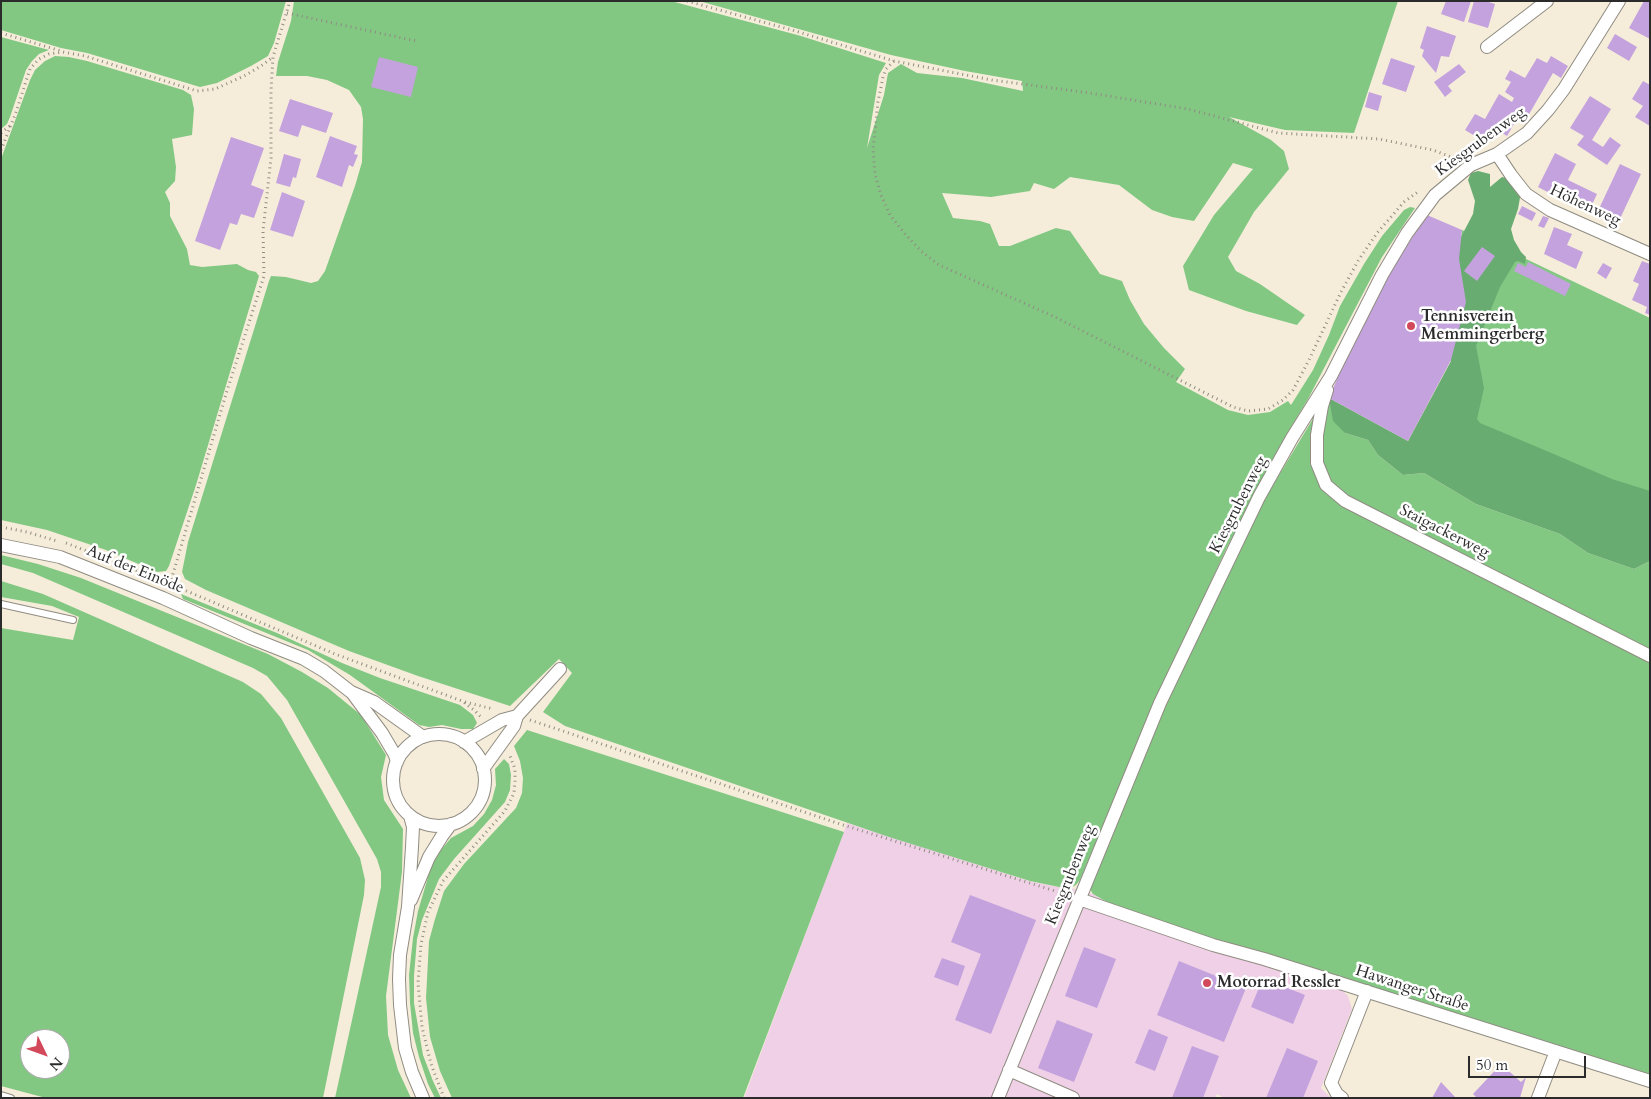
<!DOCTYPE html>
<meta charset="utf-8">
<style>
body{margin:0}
#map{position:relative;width:1651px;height:1099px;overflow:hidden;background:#f5edda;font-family:Cardo,serif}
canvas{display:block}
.frame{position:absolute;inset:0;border:2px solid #2b2b2b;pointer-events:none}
.north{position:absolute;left:20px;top:1029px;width:50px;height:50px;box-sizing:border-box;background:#fff;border:1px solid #aaa;border-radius:50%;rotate:132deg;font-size:14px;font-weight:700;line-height:20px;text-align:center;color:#2b2b2b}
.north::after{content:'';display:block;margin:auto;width:18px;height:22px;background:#d1495b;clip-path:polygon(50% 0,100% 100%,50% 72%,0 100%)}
.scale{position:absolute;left:1468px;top:1056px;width:118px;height:22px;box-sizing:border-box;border:2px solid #2b2b2b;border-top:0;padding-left:6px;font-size:15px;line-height:18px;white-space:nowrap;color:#2b2b2b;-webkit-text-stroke:4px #fff;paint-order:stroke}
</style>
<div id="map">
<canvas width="1651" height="1099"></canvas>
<div class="frame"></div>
<div class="north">N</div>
<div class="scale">50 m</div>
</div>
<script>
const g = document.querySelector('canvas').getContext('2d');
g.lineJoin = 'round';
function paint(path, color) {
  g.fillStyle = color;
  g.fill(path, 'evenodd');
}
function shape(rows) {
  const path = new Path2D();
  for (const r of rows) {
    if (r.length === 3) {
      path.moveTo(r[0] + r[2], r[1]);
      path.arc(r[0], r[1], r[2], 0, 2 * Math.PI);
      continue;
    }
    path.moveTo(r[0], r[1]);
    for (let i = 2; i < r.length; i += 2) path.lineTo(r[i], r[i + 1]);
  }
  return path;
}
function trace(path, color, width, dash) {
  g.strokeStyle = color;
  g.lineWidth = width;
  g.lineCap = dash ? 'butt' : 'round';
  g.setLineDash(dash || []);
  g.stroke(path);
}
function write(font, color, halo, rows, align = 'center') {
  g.font = font + ' Cardo,serif';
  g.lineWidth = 5;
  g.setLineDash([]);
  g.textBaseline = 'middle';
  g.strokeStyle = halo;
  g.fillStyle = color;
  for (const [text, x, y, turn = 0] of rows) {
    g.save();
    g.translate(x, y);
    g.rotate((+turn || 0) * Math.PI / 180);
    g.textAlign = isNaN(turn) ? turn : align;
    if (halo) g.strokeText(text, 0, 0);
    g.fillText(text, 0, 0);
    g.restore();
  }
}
const built = shape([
 [847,823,1029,881,1063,888,1071,888,1093,894,1107,902,1155,919,1321,971,1348,996,1352,1009,1321,1088,1331,1098,1224,1098,1217,1094,1215,1098,744,1098]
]);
const green = shape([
 [1,1,286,1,274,43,268,56,251,66,217,83,200,87,87,53,61,48,1,30],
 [294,1,671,1,801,36,886,63,879,75,867,148,884,95,888,73,901,64,917,73,962,78,1023,91,1022,81,965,71,891,55,699,1,1398,1,1354,133,1285,130,1229,117,1271,140,1284,151,1289,169,1254,212,1228,257,1236,271,1260,284,1305,315,1297,325,1246,311,1189,290,1183,266,1214,215,1253,169,1233,163,1194,221,1172,217,1152,210,1119,185,1070,177,1054,189,1034,183,1030,191,991,197,942,193,953,218,980,221,990,224,999,246,1010,246,1056,228,1070,231,1100,274,1122,281,1130,300,1144,324,1164,348,1185,369,1176,382,1228,410,1248,415,1270,412,1288,401,1291,405,1313,370,1329,335,1340,306,1364,264,1382,236,1404,210,1410,207,1415,208,1382,257,1308,399,1285,437,1227,547,1144,727,1080,880,1076,885,1069,889,1030,881,889,837,565,726,543,712,572,673,559,659,510,706,418,676,349,651,206,590,185,579,182,572,188,542,269,281,271,276,286,277,311,283,318,281,325,271,355,186,362,162,363,119,361,107,349,90,327,80,307,76,276,76,278,62,291,21],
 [1,37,49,50,39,54,32,61,26,70,10,117,7,124,1,129],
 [55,56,69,57,87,61,183,90,191,95,194,109,192,135,172,139,176,167,175,181,165,192,170,203,170,216,187,249,190,265,202,267,237,264,248,270,256,272,259,276,196,485,169,566,166,571,157,572,106,550,47,530,1,520,1,159,30,80,35,70,45,61],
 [1462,230,1505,249,1650,318,1650,498,1469,420,1459,259],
 [1329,398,1345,433,1368,440,1378,455,1403,475,1424,473,1476,504,1560,534,1588,553,1634,569,1650,561,1650,652,1341,493,1328,480,1321,463,1321,447],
 [1314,417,1311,452,1312,466,1317,479,1323,490,1650,661,1650,1075,1202,935,1107,902,1093,894,1091,891,1091,883,1154,730,1264,500],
 [1,555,38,564,81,578,268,654,302,672,328,688,361,715,386,755,381,777,384,800,403,829,402,872,386,996,388,1035,398,1070,411,1098,335,1098,381,887,381,872,377,859,287,700,267,676,253,668,33,573,1,564],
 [1,581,43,594,243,682,261,694,281,718,360,858,365,880,364,895,323,1098,46,1098,1,1086,1,628,73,640,79,617,52,606,1,597],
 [30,1039,60,1039,60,1069,30,1069],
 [181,594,277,633,342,663,380,678,460,705,473,715,477,723,473,729,461,729,442,725,429,727,419,725,350,675,308,650,183,599],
 [527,730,844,832,743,1098,452,1098,440,1071,430,1037,426,998,429,941,435,919,444,891,464,864,516,808,522,793,523,778,520,761,514,746],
 [504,759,509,764,511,775,510,790,505,802,454,859,439,879,422,920,417,939,414,976,414,1003,423,1055,433,1081,441,1098,435,1098,428,1084,419,1057,413,1033,410,1003,409,975,413,938,418,911,431,867,440,851,451,838,473,826,484,814,492,800,496,785,495,769]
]);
const forest = shape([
 [1478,171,1490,174,1490,187,1502,177,1509,179,1521,192,1518,209,1511,229,1514,240,1521,252,1526,257,1525,264,1518,261,1515,262,1500,287,1476,346,1484,388,1477,419,1480,423,1542,449,1612,479,1650,491,1650,561,1634,569,1588,553,1560,534,1476,504,1424,473,1403,475,1378,455,1368,440,1345,433,1333,421,1329,398,1408,441,1451,361,1415,342,1451,256,1473,214,1475,201,1468,180,1471,173]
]);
const building = shape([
 [1446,1,1471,1,1464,22,1441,14],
 [1474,1,1485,1,1495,4,1488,28,1468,22],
 [1644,1,1650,1,1650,39,1629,28],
 [1427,26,1456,36,1449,57,1441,56,1436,73,1422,56,1424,50,1420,48],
 [1615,34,1637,47,1629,61,1607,48],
 [1551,56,1568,66,1561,78,1553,73,1528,116,1521,112,1507,136,1494,128,1485,142,1465,130,1475,114,1485,119,1499,94,1512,102,1514,98,1505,92,1511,82,1505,79,1510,70,1525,78,1537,58,1547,63],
 [379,57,418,67,411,97,371,87],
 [1391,58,1415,66,1406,92,1382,84],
 [1459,64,1466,72,1448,86,1452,91,1445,97,1434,82],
 [1643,81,1650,85,1650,126,1635,117,1643,106,1632,99],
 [1369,92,1382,96,1378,111,1365,107],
 [1590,96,1611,109,1592,140,1603,147,1610,137,1621,145,1607,165,1577,145,1584,136,1570,128],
 [290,99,333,113,326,133,302,125,298,137,279,131],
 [330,136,357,146,354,154,358,155,353,167,349,165,342,187,316,177],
 [231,137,264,148,251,185,264,190,254,218,241,214,237,225,230,223,220,250,195,241],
 [1555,153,1576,164,1568,180,1597,194,1590,209,1560,194,1559,198,1538,187],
 [284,154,301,159,296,178,293,177,290,187,276,183],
 [1620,164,1641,174,1618,223,1597,213],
 [282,192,305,201,293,237,270,230],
 [1522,206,1536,213,1532,221,1518,214],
 [1427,215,1462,230,1459,259,1466,302,1451,360,1408,441,1329,398,1349,351,1393,267],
 [1543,216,1549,218,1544,228,1538,226],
 [1554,227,1572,234,1567,245,1583,252,1576,269,1544,254],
 [1482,247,1495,256,1477,281,1464,271],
 [1642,261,1650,264,1650,315,1645,313,1647,307,1632,300,1639,284,1633,281],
 [1528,262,1571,284,1565,296,1514,271,1518,263,1526,267],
 [1603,263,1612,268,1606,279,1597,273],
 [970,895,1036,920,991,1034,955,1020,981,954,951,942],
 [1084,947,1116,959,1097,1008,1065,996],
 [942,958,965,966,958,986,934,977],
 [1179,961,1246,988,1224,1042,1157,1015],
 [1263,978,1305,995,1293,1024,1251,1007],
 [1057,1020,1093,1034,1074,1082,1038,1068],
 [1149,1029,1168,1037,1155,1071,1135,1063],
 [1192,1046,1219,1056,1203,1098,1172,1098],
 [1287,1048,1318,1061,1303,1098,1266,1098],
 [1501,1064,1521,1082,1526,1077,1520,1098,1477,1098,1473,1094],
 [1441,1082,1456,1098,1432,1098]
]);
const path = shape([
 [687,1,792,30,894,61,992,80,1090,93,1188,109,1278,133,1379,139,1433,150,1459,160],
 [287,13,416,41],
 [1,33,61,51],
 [894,61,886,69,883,77,878,102,873,149,875,174,881,195,890,215,905,234,921,251,939,265,1055,317,1233,407,1248,411,1268,409,1283,400,1293,390,1309,360,1341,292,1358,261,1377,233,1404,202,1419,191],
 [1,133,11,125],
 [1,150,15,115,30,69,39,59,49,54,63,52,85,56,197,91,215,89,244,76,261,66,273,57],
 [1,527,27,532,57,541],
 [66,543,151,576],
 [163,581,335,654,462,701,474,710,481,717],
 [170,584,226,394,264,276,263,231,271,158,271,90,273,57,290,1],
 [465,702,493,709],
 [530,720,840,824,1068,895],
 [444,1098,431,1064,422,1027,418,983,421,944,428,912,443,881,505,811,514,793,515,781,515,769,510,756]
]);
const service = shape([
 [1,604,73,620],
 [1,1095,11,1098]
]);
const minor = shape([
 [1487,47,1547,1],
 [1497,154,1511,175,1526,194,1550,210,1650,254],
 [1327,390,1322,406,1317,435,1317,463,1326,485,1345,501,1650,656],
 [1,545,60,557,163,598,251,638,304,659,324,671,351,692,374,702,423,737],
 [353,694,382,733,395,755,397,762],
 [439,780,46],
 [464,742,502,720,517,716],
 [483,769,514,726,517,716,560,669],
 [410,816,413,827,412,847,408,907,400,955,399,979,400,1005,405,1048,412,1072,423,1098],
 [1079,899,1213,945,1264,959,1650,1081],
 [411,900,429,857,442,836,451,824],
 [1009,1070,1073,1098],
 [998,1098,1160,703,1259,497,1292,438,1331,376,1382,275,1407,233,1435,195,1471,165,1497,154,1527,133,1548,110,1564,89,1619,1],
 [1342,1098,1337,1094,1331,1083,1367,991],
 [1538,1098,1556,1051]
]);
const markers = [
 [1411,326,5,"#d1495b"],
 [1207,983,5,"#d1495b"]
];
const streetNames = [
 ["Kiesgrubenweg",1481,142,-36],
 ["Höhenweg",1585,206,25],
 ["Kiesgrubenweg",1239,505,-63],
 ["Staigackerweg",1444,532,27],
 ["Auf der Einöde",135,570,22],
 ["Kiesgrubenweg",1071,875,-68],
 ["Hawanger Straße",1412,989,18]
];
const poiNames = [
 ["Tennisverein",1421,317],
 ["Memmingerberg",1421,335],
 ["Motorrad Ressler",1217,983]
];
paint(built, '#efd0e6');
paint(green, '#82c883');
paint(forest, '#69ac71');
paint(building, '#c4a2dd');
trace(service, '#908c82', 8);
trace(minor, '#908c82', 14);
trace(path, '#908c82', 3, [1, 4]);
trace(service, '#fff', 6);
trace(minor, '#fff', 12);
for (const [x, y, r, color] of markers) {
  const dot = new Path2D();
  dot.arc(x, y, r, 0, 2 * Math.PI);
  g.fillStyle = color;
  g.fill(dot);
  trace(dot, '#fff', 2);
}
write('16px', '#2b2b2b', '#fff', streetNames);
write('bold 16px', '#2b2b2b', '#fff', poiNames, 'left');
</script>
